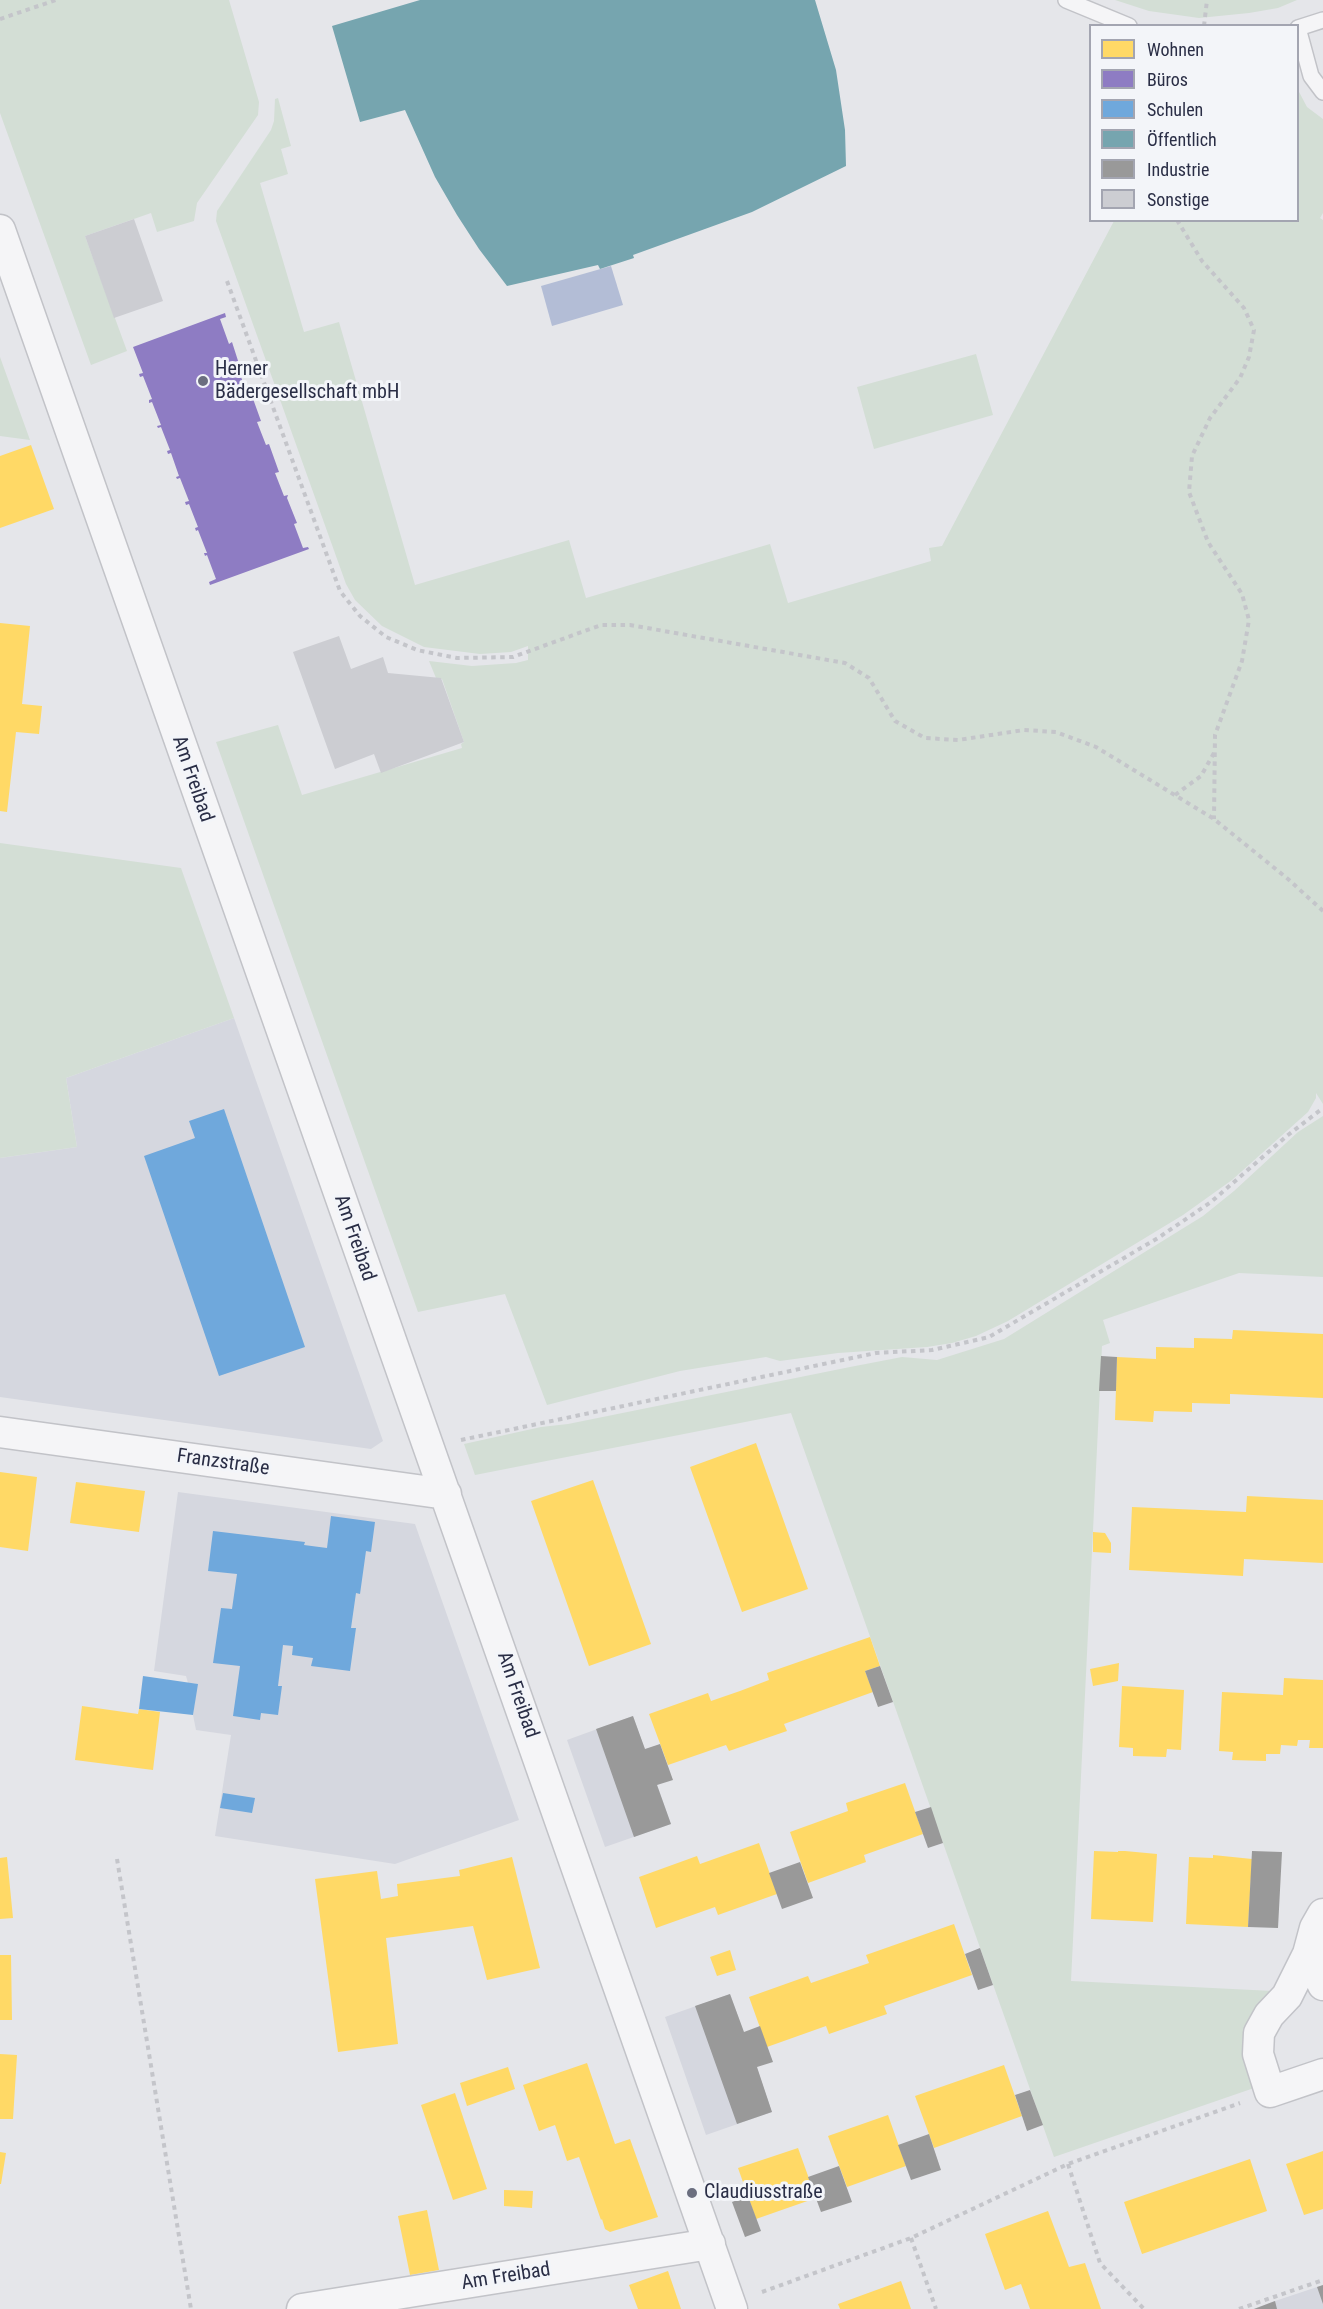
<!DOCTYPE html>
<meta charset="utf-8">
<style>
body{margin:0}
#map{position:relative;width:1323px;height:2309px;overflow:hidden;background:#e5e6ea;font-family:"Roboto Condensed",sans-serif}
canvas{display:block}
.legend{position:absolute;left:1089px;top:24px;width:210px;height:198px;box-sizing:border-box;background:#f3f5f9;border:2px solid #a3a5b1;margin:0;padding:8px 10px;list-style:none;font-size:18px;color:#2a2e46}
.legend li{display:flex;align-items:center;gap:12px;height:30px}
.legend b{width:30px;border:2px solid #a3a5b1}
</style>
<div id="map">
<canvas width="1323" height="2309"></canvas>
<ul class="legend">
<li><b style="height:16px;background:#ffd966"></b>Wohnen</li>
<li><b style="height:16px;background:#8e7cc3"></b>Büros</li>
<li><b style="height:16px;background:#6fa8dc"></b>Schulen</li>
<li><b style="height:16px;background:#76a5af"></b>Öffentlich</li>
<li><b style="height:16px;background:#999"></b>Industrie</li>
<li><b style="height:16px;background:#cccdd2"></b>Sonstige</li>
</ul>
</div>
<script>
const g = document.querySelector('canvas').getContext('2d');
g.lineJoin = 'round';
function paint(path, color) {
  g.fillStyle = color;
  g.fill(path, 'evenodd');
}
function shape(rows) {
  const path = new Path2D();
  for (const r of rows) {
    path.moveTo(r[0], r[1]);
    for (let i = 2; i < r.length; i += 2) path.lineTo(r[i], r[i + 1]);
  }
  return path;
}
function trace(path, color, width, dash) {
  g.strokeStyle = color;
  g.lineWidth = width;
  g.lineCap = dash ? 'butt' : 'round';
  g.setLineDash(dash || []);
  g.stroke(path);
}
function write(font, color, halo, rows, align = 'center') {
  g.font = font + ' "Roboto Condensed",sans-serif';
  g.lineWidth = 6;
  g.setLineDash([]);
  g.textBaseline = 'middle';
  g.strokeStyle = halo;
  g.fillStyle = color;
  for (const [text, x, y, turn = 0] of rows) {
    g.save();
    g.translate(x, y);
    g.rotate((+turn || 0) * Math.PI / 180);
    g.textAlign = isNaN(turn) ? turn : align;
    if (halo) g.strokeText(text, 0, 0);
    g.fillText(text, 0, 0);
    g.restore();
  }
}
const built = shape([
 [234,1018,383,1441,371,1449,0,1397,0,1158,77,1147,66,1078],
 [178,1492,415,1524,519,1820,395,1864,215,1836,231,1735,196,1730,193,1715,197,1684,188,1683,186,1676,154,1671],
 [633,1716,671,1824,605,1847,567,1740],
 [730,1994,772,2112,706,2135,665,2017],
 [1323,2285,1323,2309,1253,2309,1275,2301]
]);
const green = shape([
 [0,0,229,0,259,102,258,115,197,203,194,221,157,232,151,213,85,236,127,351,91,365,0,113],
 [1115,0,1297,0,1278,8,1249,13,1199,18,1149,11],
 [1298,90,1307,107,1323,119,1323,213,1320,218,1323,220,1323,1104,1316,1093,1316,1098,1308,1112,1232,1180,1183,1215,1008,1321,976,1336,952,1343,927,1347,838,1353,780,1361,766,1357,680,1371,547,1405,505,1294,418,1312,216,742,278,725,302,795,462,748,461,744,464,742,442,679,436,678,429,661,472,666,516,663,528,660,528,646,511,652,480,654,424,647,382,626,355,600,346,584,216,221,217,211,271,130,274,121,275,99,278,98,291,146,281,149,288,174,260,183,304,332,339,322,415,585,569,540,586,598,770,544,788,603,931,561,929,548,942,546,1114,221,1298,220],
 [976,354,993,415,874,449,857,387],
 [0,357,30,440,0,436],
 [0,843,181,868,234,1018,66,1078,77,1147,0,1158],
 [1323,1116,1323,1277,1239,1273,1103,1320,1110,1343,1102,1346,1071,1981,1273,1991,1246,2026,1243,2040,1243,2055,1254,2088,1054,2157,791,1413,475,1475,464,1444,541,1427,568,1424,850,1367,902,1357,937,1360,1004,1339,1203,1216,1234,1191,1298,1132]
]);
const water = shape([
 [611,266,623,305,552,326,541,286]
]);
const homes = shape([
 [31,445,54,509,0,528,0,456],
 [0,623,30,626,22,704,42,706,39,734,16,732,7,812,0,811],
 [1233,1330,1323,1334,1323,1398,1230,1394,1230,1404,1192,1403,1192,1412,1154,1411,1153,1422,1115,1420,1117,1357,1156,1359,1156,1347,1194,1348,1194,1338,1232,1339],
 [756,1443,808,1589,742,1612,690,1467],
 [0,1472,37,1477,28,1551,0,1547],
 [593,1480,651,1644,589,1666,531,1501],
 [76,1482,145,1491,139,1532,70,1523],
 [1247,1496,1323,1500,1323,1563,1244,1559,1243,1576,1129,1570,1132,1507,1246,1512],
 [1093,1532,1105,1533,1111,1543,1111,1553,1093,1552],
 [870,1637,880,1666,865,1671,873,1692,784,1724,787,1731,729,1751,726,1745,668,1765,649,1714,708,1693,711,1701,740,1691,769,1680,767,1673],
 [1119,1663,1118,1681,1093,1686,1090,1669],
 [1284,1678,1323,1680,1323,1748,1309,1748,1310,1740,1298,1740,1297,1746,1281,1745,1280,1754,1266,1754,1266,1761,1232,1760,1233,1752,1219,1751,1222,1692,1283,1695],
 [1122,1686,1184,1690,1181,1750,1167,1749,1166,1757,1133,1756,1133,1748,1119,1747],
 [82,1706,138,1714,139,1709,160,1712,153,1770,75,1760],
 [905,1783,923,1834,864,1855,866,1862,808,1883,790,1832,848,1811,846,1803],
 [759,1843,777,1894,718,1915,715,1907,656,1928,639,1877,697,1856,700,1864],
 [1094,1851,1118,1852,1118,1851,1125,1851,1157,1854,1153,1922,1091,1919],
 [1213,1855,1252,1859,1248,1927,1186,1924,1189,1857,1213,1858],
 [7,1857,13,1918,0,1919,0,1858],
 [512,1857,540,1968,487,1980,473,1926,386,1938,398,2044,338,2052,315,1879,377,1871,381,1899,398,1896,397,1884,460,1876,459,1870],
 [954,1924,972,1975,884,2006,887,2014,829,2034,826,2026,767,2047,749,1997,808,1976,811,1983,869,1963,866,1955],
 [730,1950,736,1970,717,1976,710,1957],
 [0,1955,11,1955,12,2020,0,2020],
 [0,2054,17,2055,13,2119,0,2119],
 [587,2063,615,2144,630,2139,658,2217,610,2232,605,2229,602,2219,601,2220,579,2157,567,2161,555,2125,539,2131,523,2085],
 [1004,2065,1022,2116,934,2148,915,2096],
 [508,2067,515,2089,467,2106,460,2083],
 [455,2093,487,2189,453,2200,421,2105],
 [888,2115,906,2166,847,2187,828,2136],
 [798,2148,816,2198,756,2219,738,2168],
 [1323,2151,1323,2209,1304,2215,1286,2164],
 [0,2152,6,2153,1,2184,0,2184],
 [1250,2159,1267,2211,1142,2254,1124,2202],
 [504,2190,533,2191,532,2208,504,2206],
 [427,2210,439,2270,410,2275,398,2216],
 [1048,2211,1069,2267,1085,2263,1101,2309,1030,2309,1021,2284,1005,2290,985,2234],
 [668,2271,681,2309,638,2309,629,2285],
 [901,2281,911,2309,840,2309,838,2304]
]);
const offices = shape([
 [225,313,226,317,220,319,229,344,232,342,240,367,242,370,239,371,247,394,250,392,252,396,261,421,257,422,266,445,269,444,279,472,275,473,284,496,288,495,287,498,297,523,294,524,303,548,308,547,309,549,210,585,209,582,216,579,207,555,205,556,204,553,207,553,198,530,196,531,195,528,198,527,189,504,186,505,185,502,189,501,180,478,177,479,176,477,179,476,171,453,168,454,167,451,170,450,161,427,158,428,157,426,161,425,152,402,149,403,149,400,152,399,143,376,140,377,139,374,143,373,133,347]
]);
const schools = shape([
 [224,1109,305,1347,219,1376,144,1156,195,1138,189,1121],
 [331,1516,375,1522,371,1552,366,1551,360,1594,356,1593,351,1628,356,1628,350,1671,311,1666,313,1658,292,1655,293,1646,283,1645,278,1686,282,1686,278,1715,261,1713,260,1720,233,1716,240,1666,213,1663,221,1608,232,1609,237,1574,208,1571,213,1531,305,1542,304,1545,327,1548],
 [143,1676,198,1684,193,1715,139,1709],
 [223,1793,255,1798,252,1813,220,1808]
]);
const public = shape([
 [420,0,815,0,836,70,845,130,846,166,752,212,633,255,634,258,600,269,598,265,507,286,479,249,457,215,435,177,405,110,360,122,332,26]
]);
const industry = shape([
 [1101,1356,1117,1357,1116,1391,1099,1391],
 [880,1666,893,1702,878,1707,865,1671],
 [633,1716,645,1749,660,1744,673,1780,657,1785,671,1824,634,1837,596,1729],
 [931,1807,943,1843,928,1848,915,1812],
 [1252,1851,1282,1852,1278,1928,1248,1927],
 [800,1862,813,1898,782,1909,769,1873],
 [980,1948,993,1985,978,1990,965,1954],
 [730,1994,744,2032,760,2026,773,2062,757,2067,772,2112,737,2124,695,2006],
 [1030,2090,1043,2125,1027,2131,1015,2095],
 [929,2134,941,2170,911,2180,898,2145],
 [839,2166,852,2202,821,2212,808,2177],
 [748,2196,761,2231,745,2237,732,2202],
 [1323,2285,1323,2304,1317,2287],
 [1275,2301,1277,2309,1254,2309]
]);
const building = shape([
 [134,219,163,301,114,318,85,236],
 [339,636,351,669,383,657,388,673,441,678,464,742,381,773,374,754,335,769,293,652]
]);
const path = shape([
 [0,19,56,0],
 [1204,26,1207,0],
 [1177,220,1202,261,1244,308,1254,330,1249,357,1240,378,1210,418,1192,456,1189,492,1208,542,1242,594,1249,620,1242,661,1215,735,1214,819],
 [227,281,340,591,360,616,386,637,417,650,457,658,513,657,601,625,630,625,845,663,869,678,895,721,925,738,958,740,1024,730,1056,732,1096,747,1214,819,1288,879,1323,911],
 [1175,795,1201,776,1214,753],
 [461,1440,876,1353,932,1350,989,1337,1158,1238,1211,1202,1288,1135,1323,1108],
 [117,1859,191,2309],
 [1068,2164,1100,2263,1144,2309],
 [911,2238,936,2309],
 [762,2292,911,2238,1068,2164,1240,2103],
 [1239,2309,1323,2280]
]);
const service = shape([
 [1066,0,1129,26],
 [1298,28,1311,76,1323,92],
 [1298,28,1323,20]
]);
const minor = shape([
 [0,230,732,2309],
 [0,1432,446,1494],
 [1323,1914,1315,1928,1308,1954,1323,1985],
 [1308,1954,1287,1996,1269,2015,1259,2033,1258,2054,1270,2092,1323,2074],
 [302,2309,710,2244]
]);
const markers = [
 [203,381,6,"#6b6e7f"],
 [692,2193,6,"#6b6e7f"]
];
const poiNames = [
 ["Herner",215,370],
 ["Bädergesellschaft mbH",215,393],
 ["Claudiusstraße",704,2193]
];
const streetNames = [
 ["Am Freibad",192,779,71],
 ["Am Freibad",354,1238,71],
 ["Franzstraße",223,1463,8],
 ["Am Freibad",517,1695,71],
 ["Am Freibad",506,2277,-9]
];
paint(built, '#d5d7df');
paint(green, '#d3ded5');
paint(water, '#b3bdd6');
paint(homes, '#ffd966');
paint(offices, '#8e7cc3');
paint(schools, '#6fa8dc');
paint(public, '#76a5af');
paint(industry, '#999');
paint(building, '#cccdd2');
trace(service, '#c2c3c8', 18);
trace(minor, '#c2c3c8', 33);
trace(path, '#c4c5ca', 4, [4.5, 4.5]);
trace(service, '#f5f5f7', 15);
trace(minor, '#f5f5f7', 30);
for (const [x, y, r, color] of markers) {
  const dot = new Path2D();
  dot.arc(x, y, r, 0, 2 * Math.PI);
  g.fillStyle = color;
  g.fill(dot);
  trace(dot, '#f3f5f9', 2);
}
write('20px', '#2a2e46', '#f3f5f9', poiNames, 'left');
write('20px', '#2a2e46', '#f3f5f9', streetNames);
</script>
